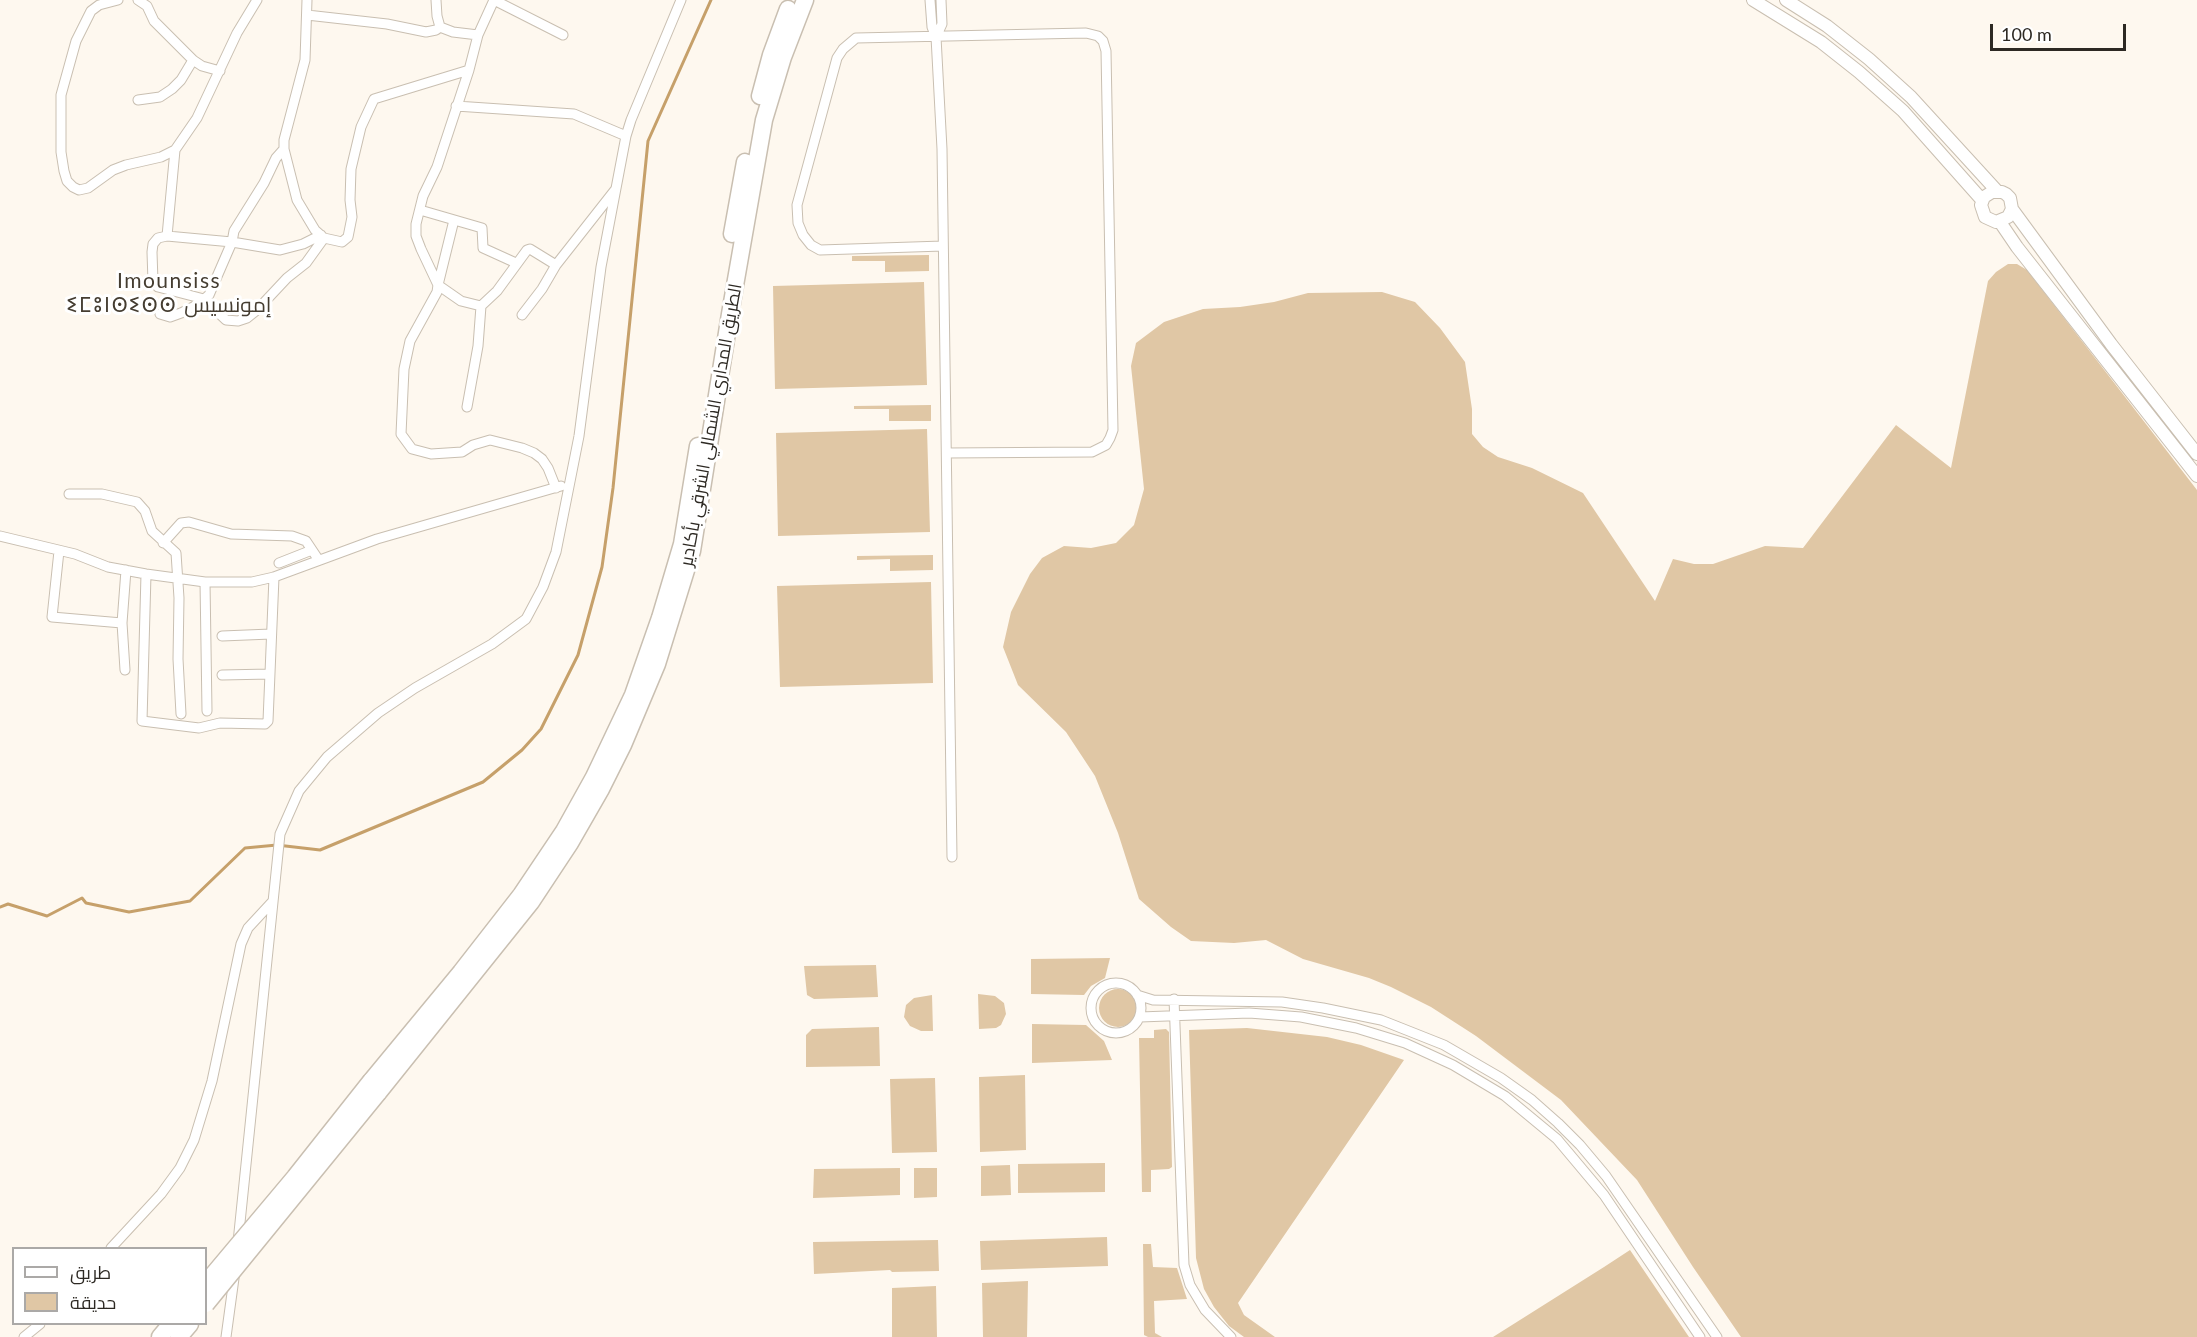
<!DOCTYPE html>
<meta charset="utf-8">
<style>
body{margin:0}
#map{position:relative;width:2197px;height:1337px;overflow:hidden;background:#fef8ef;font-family:Lato,Cairo,sans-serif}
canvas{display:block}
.legend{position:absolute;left:12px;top:1247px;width:195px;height:78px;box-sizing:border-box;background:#fff;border:2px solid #aba9a7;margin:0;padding:8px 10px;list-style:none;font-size:18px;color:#2d2923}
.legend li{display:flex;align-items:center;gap:12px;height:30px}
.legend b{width:30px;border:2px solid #aba9a7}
.scale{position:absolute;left:1990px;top:24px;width:136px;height:27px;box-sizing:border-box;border:3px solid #2d2923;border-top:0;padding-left:8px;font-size:18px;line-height:21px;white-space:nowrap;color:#2d2923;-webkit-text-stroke:4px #fff;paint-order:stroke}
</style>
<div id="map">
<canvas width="2197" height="1337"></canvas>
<ul class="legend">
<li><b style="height:8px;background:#fff"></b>طريق</li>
<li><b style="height:16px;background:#e0c7a5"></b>حديقة</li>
</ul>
<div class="scale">100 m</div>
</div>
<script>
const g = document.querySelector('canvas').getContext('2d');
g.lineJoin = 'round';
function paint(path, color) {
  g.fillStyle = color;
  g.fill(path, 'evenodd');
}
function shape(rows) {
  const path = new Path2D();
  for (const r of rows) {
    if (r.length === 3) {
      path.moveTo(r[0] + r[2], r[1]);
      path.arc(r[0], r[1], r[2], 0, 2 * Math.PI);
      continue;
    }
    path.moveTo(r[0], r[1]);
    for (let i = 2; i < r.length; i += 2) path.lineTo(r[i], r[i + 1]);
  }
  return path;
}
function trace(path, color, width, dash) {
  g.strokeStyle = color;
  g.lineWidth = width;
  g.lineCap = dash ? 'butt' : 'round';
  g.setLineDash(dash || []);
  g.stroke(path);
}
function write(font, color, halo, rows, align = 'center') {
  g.font = font + ' Lato,Cairo,"Noto Sans Tifinagh",sans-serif';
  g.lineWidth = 6;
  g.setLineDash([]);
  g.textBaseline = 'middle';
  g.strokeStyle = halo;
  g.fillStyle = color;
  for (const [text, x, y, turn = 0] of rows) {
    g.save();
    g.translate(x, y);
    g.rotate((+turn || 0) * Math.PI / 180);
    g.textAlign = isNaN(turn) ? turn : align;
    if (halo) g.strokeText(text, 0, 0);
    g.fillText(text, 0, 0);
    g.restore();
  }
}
const green = shape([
 [929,255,929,271,885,272,885,261,852,261,852,256],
 [2008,264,2017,264,2027,270,2197,490,2197,1337,1741,1337,1693,1267,1637,1180,1561,1100,1476,1036,1431,1007,1391,987,1369,978,1303,959,1266,940,1234,943,1191,941,1171,927,1139,899,1118,833,1095,776,1066,732,1018,685,1003,647,1011,612,1030,574,1042,558,1064,546,1091,548,1116,543,1134,525,1144,489,1131,366,1136,343,1164,322,1203,309,1240,307,1274,302,1308,293,1382,292,1415,302,1440,328,1465,362,1472,409,1472,434,1483,447,1498,457,1532,468,1583,493,1655,601,1673,559,1694,564,1713,564,1765,546,1803,548,1896,425,1951,468,1988,281,1996,272],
 [924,282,927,385,775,389,773,286],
 [931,405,931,421,889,421,889,409,854,409,854,406],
 [927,429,930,532,778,536,776,433],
 [933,555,933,570,890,571,890,559,857,560,857,556],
 [931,582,933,683,780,687,777,586],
 [1110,958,1105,978,1091,986,1084,995,1031,994,1031,959],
 [876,965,878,997,814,999,807,995,804,966],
 [1118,1008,19],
 [978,994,995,996,1004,1003,1006,1014,1001,1025,996,1028,979,1029],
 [932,995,933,1031,921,1031,910,1026,904,1017,906,1005,914,998],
 [1032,1024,1086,1025,1104,1041,1112,1060,1032,1063],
 [879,1027,880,1066,806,1067,806,1035,812,1029],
 [1247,1028,1327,1037,1361,1045,1404,1060,1238,1303,1244,1315,1275,1337,1244,1337,1229,1326,1214,1307,1204,1289,1196,1258,1189,1030],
 [1166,1029,1169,1032,1172,1167,1169,1169,1151,1170,1151,1192,1142,1192,1139,1038,1154,1038,1154,1030],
 [1025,1075,1026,1150,980,1152,979,1077],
 [935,1078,937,1152,892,1153,890,1079],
 [1105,1163,1105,1192,1018,1193,1018,1164],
 [1010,1165,1011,1195,981,1196,981,1166],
 [900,1168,900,1195,813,1198,814,1169],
 [914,1168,937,1168,937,1197,914,1198],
 [1107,1237,1108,1266,981,1270,980,1241],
 [938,1240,939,1271,892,1272,890,1270,814,1274,813,1242],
 [1143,1244,1151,1244,1153,1267,1177,1268,1187,1299,1154,1301,1155,1333,1162,1337,1148,1337,1144,1335],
 [1630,1250,1689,1337,1493,1337,1604,1267],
 [1028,1281,1027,1337,983,1337,982,1283],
 [936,1286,937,1337,892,1337,892,1288]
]);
const stream = shape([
 [0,907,8,904,47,916,82,898,86,903,129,912,190,901,245,848,277,845,320,850,483,782,522,750,541,729,578,655,602,567,613,488,648,141,711,0]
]);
const street = shape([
 [118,0,99,5,91,11,76,41,61,95,61,152,64,171,67,181,73,187,79,190,88,188,113,170,126,165,161,157,175,150,197,118,237,33,257,0],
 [138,0,147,6,154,21,193,60,202,66,220,71],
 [307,0,305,60,284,140,284,149,297,200,315,230,324,238,342,242,348,237,352,217,350,200,351,169,361,127,374,99,469,70],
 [436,0,437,16,440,27,453,32,478,35,469,70,437,167,423,196,416,224,416,236,421,249,438,285,437,292,410,341,404,369,401,434,412,449,431,454,462,452,473,445,490,440,522,448,534,453,542,459,548,468,556,488],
 [494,0,563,35],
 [930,0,932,27,936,37,942,149,952,857],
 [307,15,387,24,426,32,436,30,440,27],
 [478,35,494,0],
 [936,37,942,24,941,0],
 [138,100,160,97,172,89,181,80,193,60],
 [456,106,574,114,626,136],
 [420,210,482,228,483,248,516,263],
 [454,220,438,285,461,301,481,306,478,346,467,407],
 [321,235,303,244,280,250,232,242,167,236,158,238,153,244,152,252,153,282,158,287,204,299,226,320,238,321,247,318,257,310,287,278,306,263,324,238],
 [167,236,175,150],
 [943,246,820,250,811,245,803,235,798,223,797,205,837,58,843,49,856,38,1086,33,1098,36,1103,41,1106,51,1113,430,1110,438,1106,445,1092,452,947,453],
 [481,306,497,291,527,250,530,249,556,265,615,190],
 [160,314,170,317,181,313,197,305,209,295,232,242,234,231,264,183,276,158,284,149],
 [522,315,542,289,556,265],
 [69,494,102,494,137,502,145,511,152,531,176,553,179,598,178,659,181,714],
 [0,536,75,554,108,567,146,574,205,582,252,582,274,577,377,539,561,486],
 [163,543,181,523,189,522,231,534,292,536,306,541,318,559],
 [59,551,52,617,122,623],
 [279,563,312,550],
 [146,574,142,721,199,728,220,723,265,724,268,721,274,577],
 [205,582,207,711],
 [222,636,271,634],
 [125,670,122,623,126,570],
 [222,675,270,674],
 [1116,1008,25],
 [1137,995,1153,1000,1282,1002,1323,1008,1381,1020,1444,1045,1501,1078,1532,1100,1558,1123,1580,1145,1606,1176,1717,1337],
 [1174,999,1184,1265,1190,1285,1205,1310,1231,1337],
 [1140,1017,1249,1013,1301,1017,1356,1028,1405,1043,1453,1065,1505,1096,1557,1139,1604,1195,1700,1337],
 [238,1242,280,834,299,791,327,757,378,713,415,688,492,644,526,619,543,587,556,552,579,436,601,267,626,136,631,120,681,0],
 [111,1248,161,1194,180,1168,194,1140,212,1081,241,944,248,928,273,901],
 [24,1337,40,1324],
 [226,1337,235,1271]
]);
const secondary = shape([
 [1753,0,1821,42,1859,72,1903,111,1982,200],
 [1786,0,1827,26,1869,59,1911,97,1997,191],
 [2012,209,2008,217,1996,222,1985,217,1981,205,1984,197,1992,192,2002,192,2006,194,2010,198,2012,209,2111,344,2197,454],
 [2000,222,2017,247,2197,476]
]);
const highway = shape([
 [760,96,771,55,788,9],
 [732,234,745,162],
 [371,1081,461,972,521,895,564,831,594,777,633,695,660,618,682,544,698,446],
 [378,1093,531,902,570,843,601,789,623,745,657,664,692,551,730,314,764,120,783,57,805,0],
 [160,1337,171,1324],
 [179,1337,190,1324]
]);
const highwayBridge = shape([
 [206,1283,295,1177,371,1081],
 [206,1304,378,1093]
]);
const streetNames = [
 ["الطريق المداري الشمالي الشرقي بأكادير",711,425,-80]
];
const quarterNames = [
 ["Imounsiss",169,281],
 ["ⵉⵎⵓⵏⵙⵉⵙⵙ إمونسيس",169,305]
];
paint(green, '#e0c7a5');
trace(stream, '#c6a06a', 3);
trace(street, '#c9bfb1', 11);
trace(secondary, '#c9bfb1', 14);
trace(highway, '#c9bfb1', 19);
trace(street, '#fff', 9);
trace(secondary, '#fff', 12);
trace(highway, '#fff', 16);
trace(highwayBridge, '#c9bfb1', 19, []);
trace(highwayBridge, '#fff', 16);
write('18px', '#2d2923', '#fff', streetNames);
g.letterSpacing = '1.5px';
write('21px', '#453d31', '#fff', quarterNames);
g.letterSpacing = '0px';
</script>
